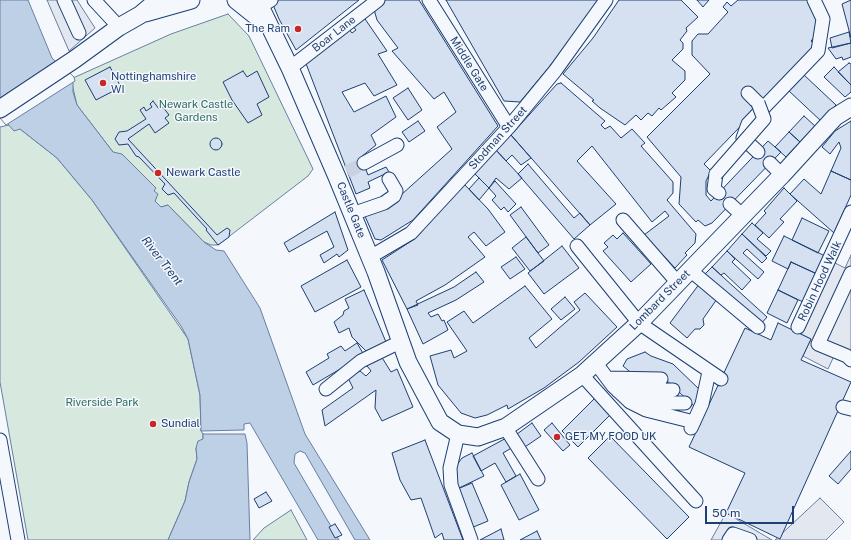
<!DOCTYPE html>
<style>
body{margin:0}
#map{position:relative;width:851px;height:540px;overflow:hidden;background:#f4f7fb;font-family:"Public Sans",sans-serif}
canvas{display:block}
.scale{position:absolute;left:705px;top:506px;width:89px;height:18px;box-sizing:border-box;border:2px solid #1d3f73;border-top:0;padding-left:5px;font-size:12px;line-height:14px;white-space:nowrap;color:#1d3f73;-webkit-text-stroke:3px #f4f7fb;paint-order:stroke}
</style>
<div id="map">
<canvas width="851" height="540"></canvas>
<div class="scale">50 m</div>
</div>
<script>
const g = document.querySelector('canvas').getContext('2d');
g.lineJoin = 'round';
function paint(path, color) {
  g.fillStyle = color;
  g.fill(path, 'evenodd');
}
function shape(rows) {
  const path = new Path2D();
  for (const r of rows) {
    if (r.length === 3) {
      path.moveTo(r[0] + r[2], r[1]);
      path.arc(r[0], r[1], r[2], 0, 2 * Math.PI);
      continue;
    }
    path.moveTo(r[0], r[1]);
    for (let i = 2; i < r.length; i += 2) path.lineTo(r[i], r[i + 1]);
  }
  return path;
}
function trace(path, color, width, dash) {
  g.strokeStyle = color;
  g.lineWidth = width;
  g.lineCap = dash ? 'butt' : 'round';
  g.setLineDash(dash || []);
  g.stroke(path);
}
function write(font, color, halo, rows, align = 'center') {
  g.font = font + ' "Public Sans",sans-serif';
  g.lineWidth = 3;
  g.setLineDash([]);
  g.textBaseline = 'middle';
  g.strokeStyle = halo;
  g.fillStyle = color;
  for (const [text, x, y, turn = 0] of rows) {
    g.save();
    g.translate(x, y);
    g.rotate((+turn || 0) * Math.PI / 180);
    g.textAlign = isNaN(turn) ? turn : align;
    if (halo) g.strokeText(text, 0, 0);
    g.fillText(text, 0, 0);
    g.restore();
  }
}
const green = shape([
 [228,14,249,36,313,169,308,176,218,245,211,245,204,242,168,205,161,207,155,201,157,195,113,152,77,105,72,84,73,78,171,34,228,14],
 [9,125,20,129,57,158,92,200,188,339,200,395,201,431,203,434,203,439,196,448,197,459,189,482,185,501,168,540,28,540,0,382,0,127,9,125],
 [291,510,307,540,253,540,264,528,291,510]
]);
const parking = shape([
 [47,0,77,0,95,28,69,51,47,0],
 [851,255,851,364,834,356,828,369,803,356,811,339,801,334,835,263,845,268,851,255],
 [820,498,844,522,826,540,775,540,820,498],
 [726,513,772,540,711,540,726,513]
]);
const water = shape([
 [0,0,28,0,52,58,73,78,73,92,77,105,113,152,122,154,156,188,154,191,158,194,155,201,161,207,168,205,204,242,216,250,224,251,260,308,305,434,370,540,355,540,305,453,300,451,295,454,294,463,339,540,318,540,250,423,244,424,244,430,201,431,200,395,188,339,181,326,92,200,57,158,20,129,14,131,0,115,0,0],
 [203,434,245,434,247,443,250,540,168,540,185,501,189,482,197,459,196,448,198,441,203,439,203,434]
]);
const pier = shape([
 [57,61,74,77,75,81,6,125,0,118,0,98,57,61]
]);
const building = shape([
 [271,0,359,0,296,50,279,19,271,0],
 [383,0,419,0,498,126,413,220,381,240,375,239,364,214,391,204,452,149,437,127,456,112,444,92,434,99,392,51,398,48,377,20,375,13,374,7,383,0],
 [446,0,598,0,568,44,520,102,504,101,446,0],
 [619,0,681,0,698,17,686,28,687,31,680,40,683,43,683,49,672,60,685,71,685,80,672,93,676,97,661,110,659,108,652,116,648,113,641,120,636,115,625,125,600,108,592,101,594,100,563,74,593,38,619,0],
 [697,0,709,0,703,7,697,0],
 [738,0,809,0,818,19,817,34,811,41,817,47,704,164,711,171,706,181,706,195,711,201,768,141,781,152,712,223,705,226,698,220,696,222,679,204,681,177,647,137,710,74,692,55,692,41,698,34,708,34,728,12,723,7,727,2,731,6,738,0],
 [851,0,851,38,842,4,851,0],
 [363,16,387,51,378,54,397,85,374,96,365,83,342,92,354,112,386,96,396,117,371,135,376,145,361,157,368,175,386,167,389,172,368,182,370,188,356,194,305,61,348,28,352,33,356,30,352,25,363,16],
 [849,32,851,43,832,48,830,38,849,32],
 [851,43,851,57,843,60,842,57,836,59,828,48,851,43],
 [849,63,851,64,851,85,838,72,849,63],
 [110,67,121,87,96,100,85,80,110,67],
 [834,67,851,85,851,92,845,97,824,77,834,67],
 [243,71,247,77,257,71,269,97,257,104,262,115,248,123,232,100,223,82,243,71],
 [804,75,836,105,821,121,789,91,804,75],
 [561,83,605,121,601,125,605,129,610,126,621,138,632,129,645,143,641,146,673,182,673,193,667,200,696,234,695,243,685,253,687,255,675,268,644,235,669,216,665,211,652,222,592,146,577,161,616,204,590,225,511,135,557,84,561,83],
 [408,88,422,110,408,120,393,98,408,88],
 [153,101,159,109,163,107,169,115,165,118,169,123,155,133,149,124,128,139,217,235,227,228,230,230,229,237,218,245,206,230,207,229,174,193,168,195,162,189,165,184,139,157,136,156,128,144,119,145,115,139,119,132,127,131,146,119,140,110,144,107,146,111,152,107,150,104,153,101],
 [804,116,815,126,800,142,789,132,804,116],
 [418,121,425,131,409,142,402,132,418,121],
 [851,121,851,180,831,171,841,148,839,142,830,154,822,147,835,131,851,121],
 [789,132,800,142,786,157,775,147,789,132],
 [511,135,531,158,521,165,512,155,506,161,496,150,511,135],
 [216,144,6],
 [496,150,522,178,509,189,496,178,489,188,474,173,496,150],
 [528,164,574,218,580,213,590,225,574,239,518,174,528,164],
 [831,171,851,180,851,195,834,233,790,194,804,179,821,194,831,171],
 [479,178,489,188,479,200,469,189,479,178],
 [495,181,516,204,508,212,504,207,501,210,492,200,496,196,489,188,495,181],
 [464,184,488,209,505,232,486,246,474,232,468,237,485,257,445,285,416,301,418,305,407,309,382,260,416,238,464,184],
 [784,188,797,201,780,219,784,222,769,238,755,225,766,213,764,211,784,188],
 [521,207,549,245,538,253,510,215,521,207],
 [335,212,348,250,339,257,337,254,324,263,320,255,334,247,327,231,289,252,284,243,335,212],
 [802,218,829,231,818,253,792,240,802,218],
 [752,223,763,233,757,239,771,251,766,256,742,234,752,223],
 [623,233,651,264,631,282,603,251,608,247,604,243,613,235,617,239,623,233],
 [742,234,767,258,762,263,747,249,743,253,764,272,758,279,727,251,742,234],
 [784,236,825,256,817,274,791,262,788,269,772,261,784,236],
 [526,237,544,261,530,271,512,248,526,237],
 [562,246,579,268,544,294,528,273,562,246],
 [727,251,735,259,732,262,751,280,742,290,724,273,721,275,712,267,727,251],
 [516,257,525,269,510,279,501,267,516,257],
 [347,260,361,287,315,312,301,286,347,260],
 [791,262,817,274,803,302,778,290,791,262],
 [712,267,767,317,760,325,704,275,712,267],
 [476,272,484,282,456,300,428,313,431,317,438,314,442,321,444,320,448,330,423,344,407,309,454,287,476,272],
 [700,283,717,299,703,319,704,325,700,329,695,329,687,338,670,323,700,283],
 [525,286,552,319,529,338,536,348,580,310,574,302,585,293,617,327,579,362,544,388,508,409,507,405,487,415,475,418,461,413,438,385,430,356,451,350,454,358,467,351,447,322,464,311,473,323,525,286],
 [364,290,386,342,367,352,352,337,349,328,339,333,334,322,343,315,344,311,349,308,345,299,364,290],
 [778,290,798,300,787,323,767,313,778,290],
 [565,297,575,309,561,320,551,309,565,297],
 [778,323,811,339,801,360,851,382,780,539,726,513,745,473,689,447,745,328,771,340,778,323],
 [357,343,364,355,313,385,306,372,329,358,327,354,341,346,345,351,357,343],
 [645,352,651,356,673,364,701,391,695,407,662,376,635,376,623,366,627,359,645,352],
 [381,356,391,372,397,369,413,407,382,421,375,408,376,390,325,426,322,410,353,388,348,378,360,371,366,376,371,371,364,362,381,356],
 [597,396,613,412,578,447,562,431,597,396],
 [532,423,541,436,522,449,513,437,532,423],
 [552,423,570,445,563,451,544,430,552,423],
 [510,436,515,446,503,453,516,476,506,482,495,463,481,471,473,456,510,436],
 [610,436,689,517,667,539,588,458,610,436],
 [425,440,463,540,444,540,442,533,435,538,421,498,411,500,400,480,392,453,425,440],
 [851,451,851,469,838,484,829,476,851,451],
 [472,453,484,476,455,490,456,466,462,458,472,453],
 [520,474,539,510,519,520,501,485,520,474],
 [472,483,488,521,471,528,455,490,472,483],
 [266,492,272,501,259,508,254,499,266,492],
 [335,524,342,535,335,538,329,527,335,524],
 [501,529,504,540,480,540,501,529],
 [537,531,541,540,520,540,537,531]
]);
const minorTunnel = shape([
 [347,172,364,163]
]);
const minor = shape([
 [64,0,79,33],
 [94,0,119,27],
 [429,0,509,127],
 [260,7,271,0],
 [290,68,378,0],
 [748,93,758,103],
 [758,152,743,138,748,124,818,51,823,19,814,0],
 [364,163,397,145],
 [770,163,782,175],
 [716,174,714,189,719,193],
 [730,204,742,215],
 [352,214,384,203,394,196,396,191,389,179],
 [623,220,678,283],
 [577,246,639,323,721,379],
 [370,257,411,233,509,127,555,71,606,0],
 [690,270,758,327],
 [851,273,818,344,847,356,851,360],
 [798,327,851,212],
 [595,362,613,386,630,402,646,410,694,422],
 [582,375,696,501],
 [607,378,661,379],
 [326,389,361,361,400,342],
 [618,391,673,390],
 [637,403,685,403],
 [843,407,851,409],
 [505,427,538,479],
 [691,428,702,404,709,372],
 [458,434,450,468,451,485,471,540],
 [0,440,18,540],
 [729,540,733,534,750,540]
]);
const major = shape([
 [236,0,266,24],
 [257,0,290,68,337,177,376,272,408,362,440,422,458,434,478,437,506,427,582,375,639,323,782,175,835,117,851,107],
 [145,13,191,0],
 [0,109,75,59,119,27,140,15,158,0]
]);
const minorBridge = shape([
 [716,174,764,119,758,103]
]);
const markers = [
 [298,29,4,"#c62828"],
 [103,83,4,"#c62828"],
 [158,173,4,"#c62828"],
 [153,424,4,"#c62828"],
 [557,437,4,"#c62828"]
];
const poiNames = [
 ["The Ram",290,29,"right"],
 ["Nottinghamshire",111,77],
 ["WI",111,90],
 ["Newark Castle",166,173],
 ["Sundial",161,424],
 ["GET MY FOOD UK",565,437]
];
const streetNames = [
 ["Boar Lane",334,34,-38],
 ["Middle Gate",469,64,58],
 ["Stodman Street",498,138,-48],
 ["Castle Gate",351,210,68],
 ["Robin Hood Walk",820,281,-65],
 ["Lombard Street",660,300,-45]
];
const parkNames = [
 ["Newark Castle",196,105],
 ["Gardens",196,118],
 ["Riverside Park",102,403]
];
const waterNames = [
 ["River Trent",162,261,52]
];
paint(green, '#d7e8df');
trace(green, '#687fa3', 1);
paint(parking, '#e3e8f0');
trace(parking, '#687fa3', 1);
paint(water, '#bed0e5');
trace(water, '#687fa3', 1);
paint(pier, '#f4f7fb');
trace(pier, '#687fa3', 1);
paint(building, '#d5e0f0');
trace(building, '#1d3f73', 1);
trace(minorTunnel, '#c9d2e0', 13, [13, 6]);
trace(minor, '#1d3f73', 15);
trace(major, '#1d3f73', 19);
trace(minor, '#f4f7fb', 13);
trace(major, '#f4f7fb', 17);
trace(minorBridge, '#1d3f73', 15, []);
trace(minorBridge, '#f4f7fb', 13);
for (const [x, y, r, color] of markers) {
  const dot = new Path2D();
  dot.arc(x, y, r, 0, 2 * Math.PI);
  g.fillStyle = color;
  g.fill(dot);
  trace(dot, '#f4f7fb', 1.5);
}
write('11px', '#1d3f73', '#f4f7fb', poiNames, 'left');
write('11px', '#1d3f73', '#f4f7fb', streetNames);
write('11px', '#2c6c60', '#f4f7fb', parkNames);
write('italic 12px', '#1d3f73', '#f4f7fb', waterNames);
</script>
